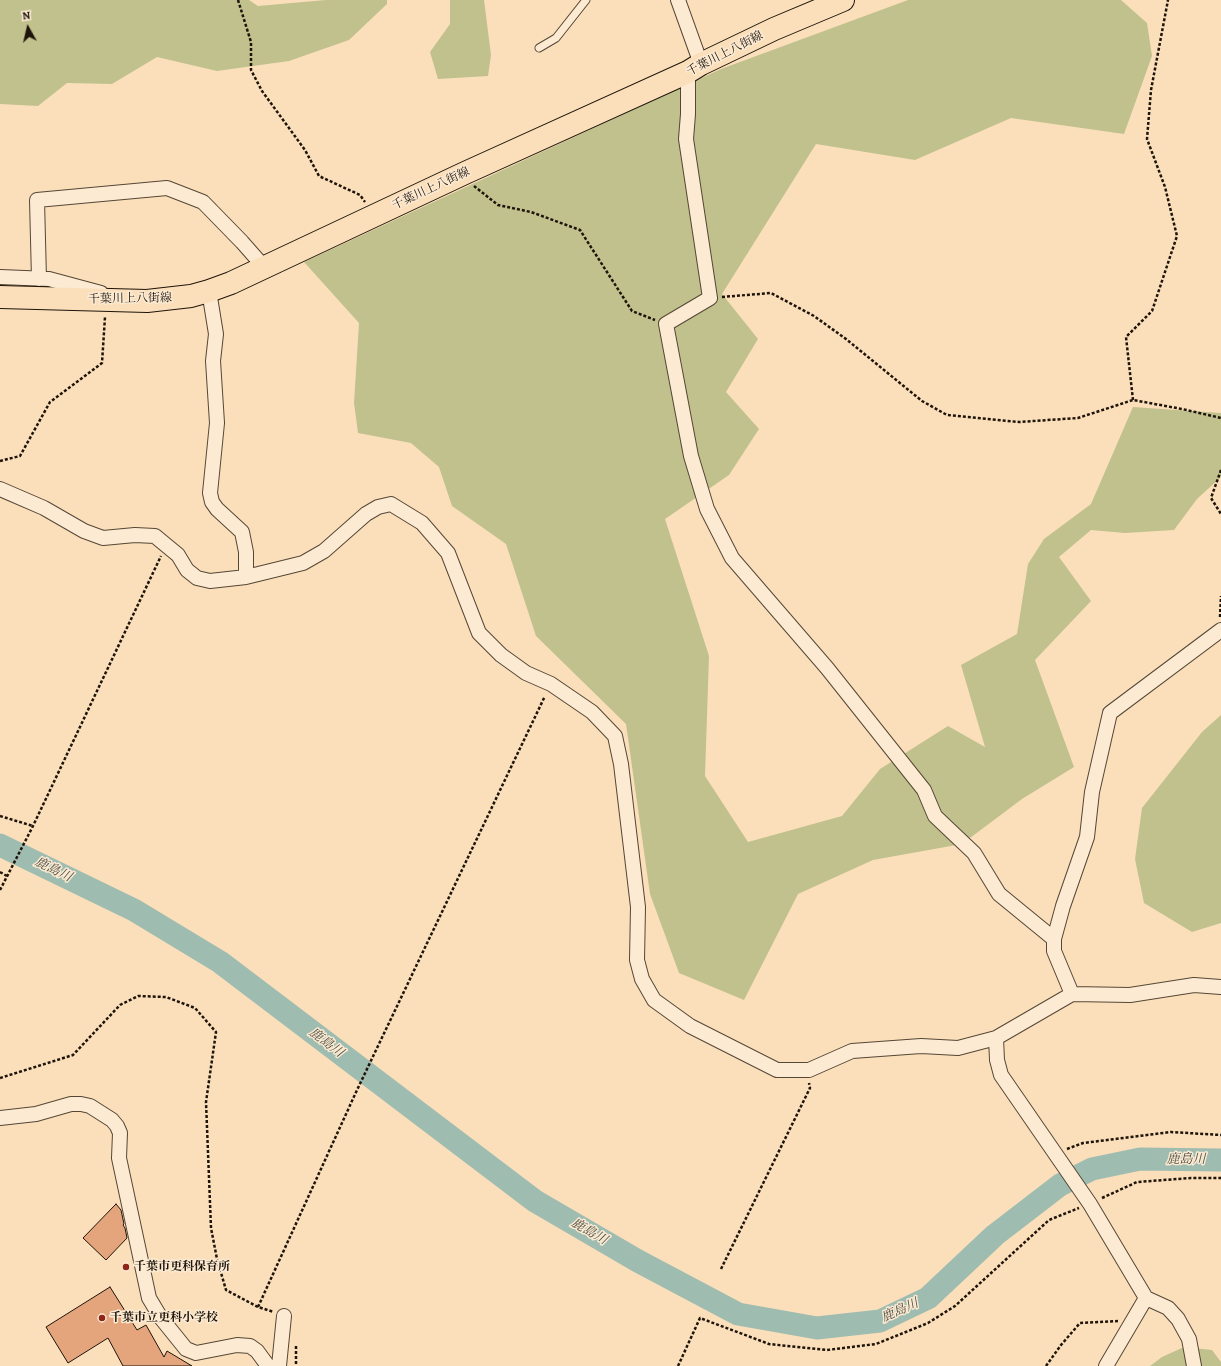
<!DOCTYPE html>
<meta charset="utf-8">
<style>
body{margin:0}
#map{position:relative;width:1221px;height:1366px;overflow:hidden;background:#fbdfba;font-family:Alegreya,serif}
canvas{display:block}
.north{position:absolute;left:8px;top:8px;width:40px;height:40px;-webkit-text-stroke:3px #fcead2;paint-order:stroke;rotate:352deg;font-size:11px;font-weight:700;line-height:16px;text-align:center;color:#1e140a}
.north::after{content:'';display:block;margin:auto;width:14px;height:18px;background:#1e140a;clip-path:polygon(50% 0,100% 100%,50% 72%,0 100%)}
</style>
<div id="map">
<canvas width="1221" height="1366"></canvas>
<div class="north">N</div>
</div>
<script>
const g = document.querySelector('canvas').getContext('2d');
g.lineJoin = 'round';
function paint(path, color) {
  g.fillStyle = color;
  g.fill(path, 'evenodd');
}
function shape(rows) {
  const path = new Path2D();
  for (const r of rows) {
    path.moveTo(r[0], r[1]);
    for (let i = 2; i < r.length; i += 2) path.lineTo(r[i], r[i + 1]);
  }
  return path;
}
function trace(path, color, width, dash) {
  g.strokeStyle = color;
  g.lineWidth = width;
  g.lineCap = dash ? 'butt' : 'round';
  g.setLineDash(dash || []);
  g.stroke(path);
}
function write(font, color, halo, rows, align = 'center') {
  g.font = font + ' Alegreya,"Noto Serif JP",serif';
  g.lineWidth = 3;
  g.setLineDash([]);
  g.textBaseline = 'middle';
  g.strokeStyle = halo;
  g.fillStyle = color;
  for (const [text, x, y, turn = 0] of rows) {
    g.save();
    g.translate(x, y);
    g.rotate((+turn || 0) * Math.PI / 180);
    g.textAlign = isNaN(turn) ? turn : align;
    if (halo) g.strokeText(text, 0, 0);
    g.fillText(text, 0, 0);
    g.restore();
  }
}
const green = shape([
 [0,0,249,0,258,6,326,0,387,0,387,4,349,40,289,61,217,71,157,57,112,84,67,83,38,106,0,104],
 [450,0,484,0,491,55,488,76,438,79,430,52,450,24],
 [908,0,1121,0,1147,23,1152,56,1124,134,1011,118,915,160,816,144,722,294,758,339,726,392,759,429,729,475,665,519,709,656,705,776,748,842,842,816,880,769,948,726,985,747,961,665,1017,634,1028,564,1044,539,1091,504,1133,407,1221,413,1221,477,1197,499,1174,530,1125,533,1091,530,1059,557,1091,601,1035,660,1074,767,1022,799,962,844,873,860,798,894,744,1000,679,973,650,894,626,724,536,636,506,544,452,506,439,467,411,443,358,433,354,403,359,323,304,262,721,69],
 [1221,715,1221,923,1192,932,1144,903,1135,859,1142,808,1202,732],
 [1184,1347,1212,1350,1221,1362,1221,1366,1150,1366,1162,1357]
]);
const river = shape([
 [0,845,134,910,220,962,535,1201,638,1261,738,1314,817,1328,880,1321,928,1298,995,1235,1060,1185,1092,1169,1140,1159,1221,1160]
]);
const building = shape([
 [116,1204,121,1210,124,1224,123,1225,125,1228,127,1238,106,1260,83,1238,116,1204],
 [110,1287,137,1330,146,1325,164,1357,167,1351,192,1366,123,1366,108,1338,68,1363,46,1327,110,1287]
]);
const path = shape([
 [238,0,251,42,251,70,262,91,305,150,319,176,360,195,365,202],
 [474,186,498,205,531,212,580,230,632,311,655,320],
 [722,297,771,293,814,316,846,339,922,401,947,415,1019,422,1078,418,1133,400,1182,409,1221,418],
 [1133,400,1126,337,1152,311,1177,236,1165,187,1147,139,1151,90,1168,0],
 [0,461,20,456,50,402,102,363,105,317],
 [1221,470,1211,498,1221,514],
 [1220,617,1221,596],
 [0,816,33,826],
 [0,872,7,876],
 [0,890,33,826,161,556],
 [0,1078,73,1055,120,1005,138,996,166,997,195,1008,216,1032,206,1102,211,1228,217,1259,226,1290,258,1307,274,1312],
 [1067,1149,1083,1143,1171,1132,1221,1135],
 [1102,1198,1137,1182,1191,1178,1221,1178],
 [721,1269,810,1088,809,1083],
 [258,1307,357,1090,545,696],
 [296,1346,296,1366],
 [678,1366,700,1318,769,1344,827,1350,876,1344,928,1323,955,1306,1049,1220,1079,1208],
 [1046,1366,1061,1345,1080,1323,1118,1321]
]);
const service = shape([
 [539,48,556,38,586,0]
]);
const minor = shape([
 [678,0,701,64],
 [688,72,688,114,686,139,710,298,666,324,691,456,707,509,732,558,827,668,924,790,935,816,974,853,999,894,1054,939],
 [0,277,49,279,101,293],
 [39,279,37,200,167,188,203,202,242,242,264,267],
 [209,291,216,334,213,361,217,423,210,493,212,502,217,509,242,532,246,552,246,577],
 [0,489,44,508,84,531,103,538,135,535,155,536,178,555,187,570,197,578,210,581,246,577,303,563,324,551,366,514,378,507,391,504,422,523,448,553,479,633,501,655,526,673,551,684,592,712,615,736,621,764,638,907,637,960,642,979,654,1000,690,1026,777,1070,809,1070,852,1051,921,1046,958,1048,996,1038,1072,994,1130,995,1194,985,1221,987],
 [1072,994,1054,951,1054,939,1063,906,1087,837,1092,792,1110,713,1221,630],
 [996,1038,997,1060,1001,1075,1090,1204,1146,1298,1168,1308,1178,1319,1189,1339,1194,1366],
 [0,1118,36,1114,71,1104,81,1104,90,1106,112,1120,117,1126,120,1133,119,1158,149,1298,161,1318,186,1349,196,1353,237,1345,250,1346,257,1351,268,1366],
 [279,1366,284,1316],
 [1106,1366,1146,1298]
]);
const primary = shape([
 [0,297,147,301,191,296,209,291,231,283,465,173,688,72,701,64,774,29,843,0]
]);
const markers = [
 [126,1267,4,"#8f2418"],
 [102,1318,4,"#8f2418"]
];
const streetNames = [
 ["千葉川上八街線",725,54,-27],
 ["千葉川上八街線",431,189,-25],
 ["千葉川上八街線",130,299,-1]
];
const poiNames = [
 ["千葉市更科保育所",134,1267],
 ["千葉市立更科小学校",110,1318]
];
const waterNames = [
 ["鹿島川",53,870,26],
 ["鹿島川",326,1043,37],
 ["鹿島川",1186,1160],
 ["鹿島川",589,1232,30],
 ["鹿島川",900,1311,-24]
];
paint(green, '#c1c18e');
trace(river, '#9fbcb1', 23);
paint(building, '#e4a57d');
trace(building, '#1e140a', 1);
trace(service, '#554736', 9);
trace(minor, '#554736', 16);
trace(primary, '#1e140a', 24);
trace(path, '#1e140a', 2.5, [3, 2]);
trace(service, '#fcead2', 7);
trace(minor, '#fcead2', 14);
trace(primary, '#fbdfba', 22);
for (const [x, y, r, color] of markers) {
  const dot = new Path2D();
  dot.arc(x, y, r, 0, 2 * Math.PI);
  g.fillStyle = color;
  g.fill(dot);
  trace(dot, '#fcead2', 1.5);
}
write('12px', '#1e140a', '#fcead2', streetNames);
write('bold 12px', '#1e140a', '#fcead2', poiNames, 'left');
write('italic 13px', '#4b4f44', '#fcead2', waterNames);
</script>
